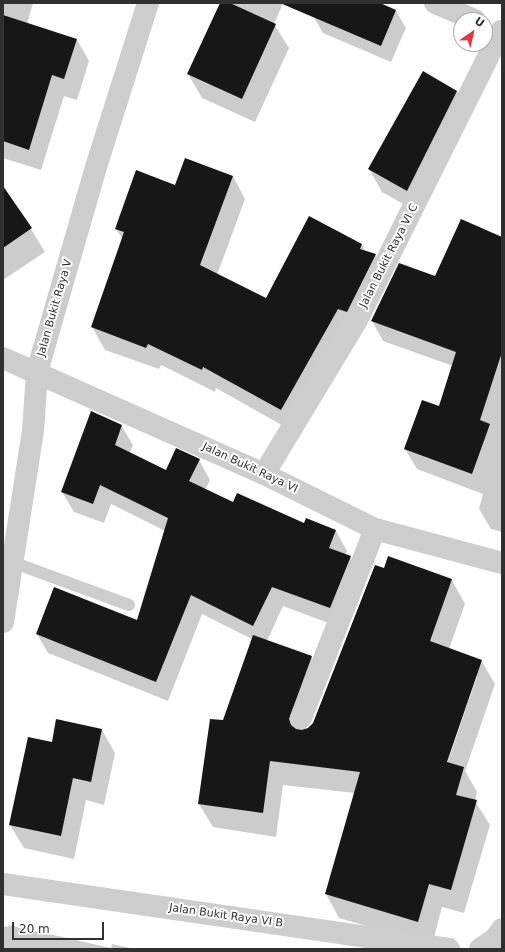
<!DOCTYPE html>
<style>
body{margin:0}
#map{position:relative;width:505px;height:952px;overflow:hidden;background:#fff;font-family:"DejaVu Sans",sans-serif}
canvas{display:block}
.frame{position:absolute;inset:0;border:4px solid #303030;pointer-events:none}
.north{position:absolute;left:453px;top:12px;width:40px;height:40px;box-sizing:border-box;background:#fff;border:1px solid #acacac;border-radius:50%;rotate:34deg;font-size:11px;font-weight:700;line-height:16px;text-align:center;color:#303030}
.north::after{content:'';display:block;margin:auto;width:14px;height:18px;background:#e13743;clip-path:polygon(50% 0,100% 100%,50% 72%,0 100%)}
.scale{position:absolute;left:12px;top:922px;width:92px;height:18px;box-sizing:border-box;border:2px solid #303030;border-top:0;padding-left:5px;font-size:12px;line-height:14px;white-space:nowrap;color:#303030;-webkit-text-stroke:3px #fff;paint-order:stroke}
</style>
<div id="map">
<canvas width="505" height="952"></canvas>
<div class="frame"></div>
<div class="north">U</div>
<div class="scale">20 m</div>
</div>
<script>
const g = document.querySelector('canvas').getContext('2d');
g.lineJoin = 'round';
function paint(path, color) {
  g.fillStyle = color;
  g.fill(path, 'evenodd');
}
function shape(rows) {
  const path = new Path2D();
  for (const r of rows) {
    path.moveTo(r[0], r[1]);
    for (let i = 2; i < r.length; i += 2) path.lineTo(r[i], r[i + 1]);
  }
  return path;
}
function trace(path, color, width, dash) {
  g.strokeStyle = color;
  g.lineWidth = width;
  g.lineCap = dash ? 'butt' : 'round';
  g.setLineDash(dash || []);
  g.stroke(path);
}
function write(font, color, halo, rows, align = 'center') {
  g.font = font + ' "DejaVu Sans",sans-serif';
  g.lineWidth = 4;
  g.setLineDash([]);
  g.textBaseline = 'middle';
  g.strokeStyle = halo;
  g.fillStyle = color;
  for (const [text, x, y, turn = 0] of rows) {
    g.save();
    g.translate(x, y);
    g.rotate((+turn || 0) * Math.PI / 180);
    g.textAlign = isNaN(turn) ? turn : align;
    if (halo) g.strokeText(text, 0, 0);
    g.fillText(text, 0, 0);
    g.restore();
  }
}
const shadow = shape([
 [3,3,33,3,27,24,77,40,89,61,77,100,64,96,41,170,3,158],
 [221,3,283,3,274,24,289,48,255,122,202,98,188,74],
 [318,3,377,3,396,11,406,28,391,62,323,33,313,16],
 [457,91,470,115,421,214,382,192,369,169],
 [233,176,245,199,217,275,267,299,309,217,362,245,365,251,375,255,388,277,294,432,216,388,215,392,161,365,159,369,105,350,92,327,123,240,116,229,175,186],
 [3,188,31,229,45,252,3,280],
 [502,238,502,532,491,529,479,509,483,494,417,469,405,449,440,407,453,366,383,341,372,321,436,277],
 [121,425,133,445,130,453,166,471,199,460,210,480,205,490,234,504,305,525,307,519,336,531,347,551,345,555,350,557,362,577,342,628,283,606,267,641,311,657,325,680,305,730,314,723,384,569,452,580,465,604,449,649,481,660,495,684,465,771,477,792,475,801,490,825,464,913,442,907,432,945,339,918,326,894,355,793,283,785,276,837,213,827,199,804,252,639,202,614,168,701,48,653,37,634,137,621,165,531,111,504,104,523,74,512,62,492],
 [475,676,477,676,446,767,444,767],
 [102,730,115,753,104,805,86,800,74,859,24,848,10,825,52,743],
 [9,925,111,948,112,944,134,949,3,949,3,926,8,927]
]);
const building = shape([
 [220,3,230,3,276,24,242,99,187,74],
 [280,3,380,3,396,10,381,46],
 [3,15,77,39,64,79,52,75,29,150,3,141],
 [423,71,457,91,407,191,368,169],
 [185,158,233,176,200,265,266,298,309,216,362,244,360,249,376,254,347,312,338,309,281,410,203,367,202,370,148,344,146,348,91,327,124,232,115,229,136,170,175,185],
 [3,186,32,228,3,248],
 [461,219,502,237,502,352,480,420,490,424,472,474,404,449,422,400,439,406,456,352,371,321,399,263,435,276],
 [91,411,122,425,115,445,166,470,176,448,200,459,189,481,233,502,237,493,304,523,306,518,336,530,329,548,351,556,330,608,272,587,253,626,191,595,156,682,36,634,54,587,137,620,168,518,100,485,93,504,61,492],
 [388,556,452,579,430,641,482,660,447,762,464,767,456,795,477,800,451,890,429,884,418,922,325,894,360,772,270,761,263,813,198,804,210,719,223,720,253,635,312,656,289,719,291,725,296,729,302,730,308,728,313,723,375,565,384,568],
 [56,719,102,729,91,782,73,778,61,836,9,825,28,737,52,742]
]);
const service = shape([
 [12,562,129,605]
]);
const minor = shape([
 [435,3,475,20],
 [3,358,264,474,375,529,502,563],
 [264,474,357,320,501,31],
 [3,622,33,431,37,372,96,167,148,3],
 [301,718,375,529],
 [3,884,449,949],
 [480,949,495,939,502,929]
]);
const streetNames = [
 ["Jalan Bukit Raya VI C",389,256,-63],
 ["Jalan Bukit Raya V",55,308,-74],
 ["Jalan Bukit Raya VI",250,468,25],
 ["Jalan Bukit Raya VI B",226,916,8]
];
paint(shadow, '#0003');
paint(building, '#171717');
trace(service, '#cdcdcd', 12);
trace(minor, '#cdcdcd', 22);
write('11px', '#303030', '#fff', streetNames);
</script>
